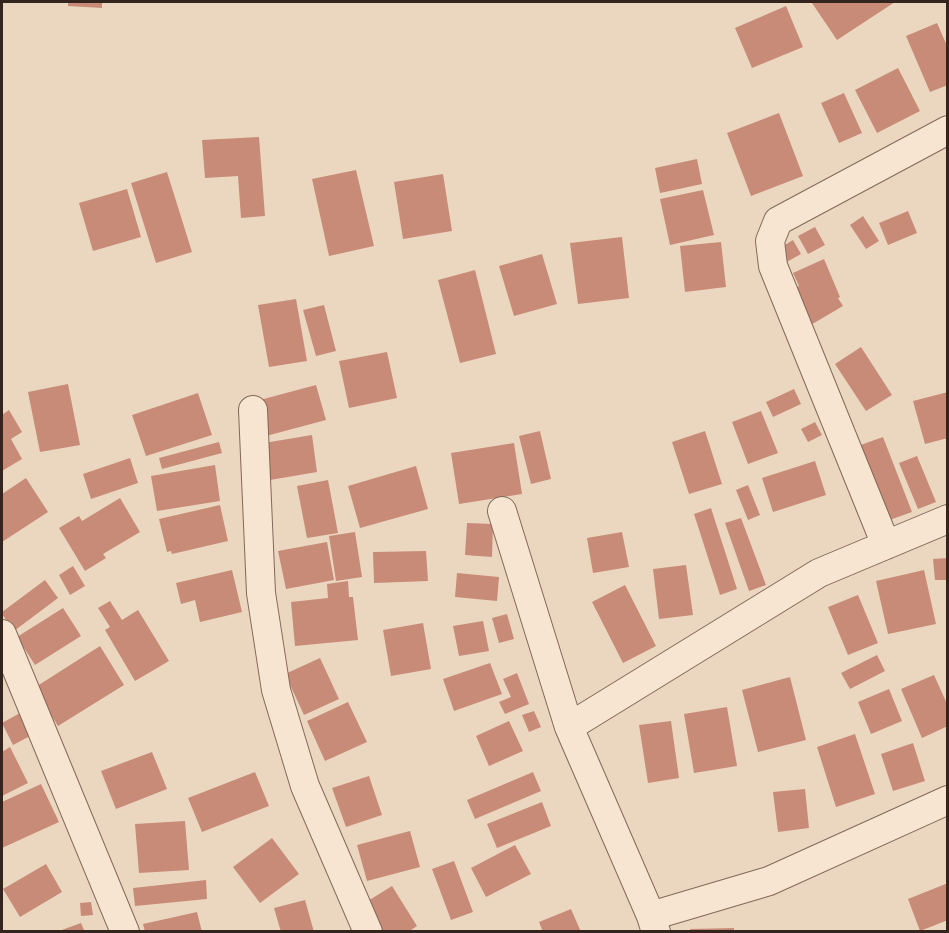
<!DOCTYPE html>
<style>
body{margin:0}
#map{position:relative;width:949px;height:933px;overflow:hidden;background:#ebd7c0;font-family:"Libre Baskerville",serif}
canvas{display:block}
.frame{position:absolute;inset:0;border:3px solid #33241d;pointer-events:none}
</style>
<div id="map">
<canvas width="949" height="933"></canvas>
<div class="frame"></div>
</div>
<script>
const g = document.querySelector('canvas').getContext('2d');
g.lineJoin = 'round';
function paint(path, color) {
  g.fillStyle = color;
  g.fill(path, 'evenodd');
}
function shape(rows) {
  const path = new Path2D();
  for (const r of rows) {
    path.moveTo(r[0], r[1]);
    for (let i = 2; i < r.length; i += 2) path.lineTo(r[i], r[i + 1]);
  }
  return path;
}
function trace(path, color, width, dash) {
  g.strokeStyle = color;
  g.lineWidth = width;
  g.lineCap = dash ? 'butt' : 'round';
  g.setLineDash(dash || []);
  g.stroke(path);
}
const building = shape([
 [68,2,102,2,102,8,68,6],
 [815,2,895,2,837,40,812,3],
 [786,6,803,47,752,68,735,28],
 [937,23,948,48,948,85,930,92,906,36],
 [898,68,920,111,877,133,855,90],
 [844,93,862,133,839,143,821,103],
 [779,113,803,176,751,196,727,133],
 [259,137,265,216,241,218,238,176,205,178,202,140],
 [697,159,702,184,660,193,655,168],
 [356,170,374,246,329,256,312,179],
 [167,172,192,252,156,263,131,183],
 [443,174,452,231,403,239,394,182],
 [127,189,141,237,93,251,79,203],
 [703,190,714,235,670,245,660,199],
 [908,211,917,233,888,245,879,223],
 [863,216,879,241,866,249,850,225],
 [815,227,825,245,808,254,798,236],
 [622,237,629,298,578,304,570,243],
 [793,240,801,254,783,264,775,251],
 [721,242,726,287,685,292,680,246],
 [542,254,557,304,514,316,499,266],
 [824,259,840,297,838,298,843,306,809,326,793,289,799,286,793,273],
 [475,270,496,354,460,363,438,280],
 [296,299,307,361,269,367,258,305],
 [324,305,336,351,316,356,303,310],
 [861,347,892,395,866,411,835,364],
 [387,352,397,398,349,408,339,361],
 [68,384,80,445,40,452,28,392],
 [316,385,326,420,266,436,256,401],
 [794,389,801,404,773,417,766,402],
 [948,392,948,438,925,444,913,401],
 [198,393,212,435,146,456,132,415],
 [9,410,22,432,11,439,22,459,2,471,2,415],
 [761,411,778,453,748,464,732,422],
 [815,422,822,435,808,442,801,429],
 [540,431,551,479,531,484,519,436],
 [705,431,722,484,689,494,672,442],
 [312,435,317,472,270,480,264,443],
 [883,437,912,512,884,522,855,447],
 [219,442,222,453,162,469,159,458],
 [514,443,522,494,459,504,451,453],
 [917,456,936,502,918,509,899,463],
 [130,458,138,483,91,499,83,474],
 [815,461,826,495,773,512,762,478],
 [215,465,220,501,157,511,151,476],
 [416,466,428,509,360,528,348,486],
 [26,478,48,512,2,542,2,494],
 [328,480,338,533,307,538,297,486],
 [748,485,760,515,748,520,736,490],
 [120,498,140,532,103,554,106,558,85,571,59,528,79,516,82,521],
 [220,505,228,541,172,554,171,551,167,552,159,519],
 [711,508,737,589,720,595,694,514],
 [741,518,766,585,749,591,725,523],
 [467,523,493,524,492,557,465,555],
 [355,532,362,577,336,581,329,536],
 [622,532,629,567,593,573,587,538],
 [327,542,334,580,286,589,278,551],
 [426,551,428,581,374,583,373,552],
 [948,558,948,580,935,580,933,559],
 [686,565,693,615,659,619,653,569],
 [73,566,85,586,70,595,59,575],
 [232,570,242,612,200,622,195,600,181,604,176,583],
 [924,570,936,624,888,634,876,581],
 [457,573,499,577,497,601,455,597],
 [45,580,58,598,14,631,2,614,2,612],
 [348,581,349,597,353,597,358,640,295,646,291,602,328,598,327,584],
 [625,585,656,646,623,663,592,602],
 [858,595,878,643,848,655,828,607],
 [110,601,122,620,138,610,169,661,135,681,105,630,110,627,98,608],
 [63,608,81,636,35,665,17,637],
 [507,614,514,639,499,643,492,618],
 [483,621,489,651,459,656,453,626],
 [423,623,431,669,391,676,383,630],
 [100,646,124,685,58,726,34,688],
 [877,655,885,671,850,689,841,673],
 [320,658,339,699,304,715,285,674],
 [490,663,502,694,454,711,443,679],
 [517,673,529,704,505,714,499,702,511,697,503,679],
 [934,675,948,706,948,726,922,738,901,689],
 [790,677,806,740,758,752,742,690],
 [889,689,902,721,871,734,858,702],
 [348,702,367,742,325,761,307,721],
 [727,707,737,766,694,773,684,714],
 [534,711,541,727,529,732,522,715],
 [20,713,32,735,13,745,2,723],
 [509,721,523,751,489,766,476,736],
 [671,721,679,778,648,783,639,725],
 [855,734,875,794,836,807,817,747],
 [913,743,925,781,893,791,881,754],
 [10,747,28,783,2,796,2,752],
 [152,752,167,789,116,809,101,771],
 [255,772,269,806,202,832,188,798],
 [533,772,541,791,475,819,467,800],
 [369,776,382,815,346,827,332,788],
 [41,784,59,822,2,848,2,802],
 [805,789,809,828,778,832,773,792],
 [542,802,551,826,497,848,487,824],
 [185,821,189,870,139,873,135,824],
 [410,831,420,867,367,881,357,845],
 [272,838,299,874,260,903,233,867],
 [515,845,531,874,486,897,471,868],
 [454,861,473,912,451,920,432,869],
 [46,864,62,892,20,917,3,889],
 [206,880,207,899,135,906,133,888],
 [948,883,948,920,920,931,908,899],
 [392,886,417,926,408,932,381,932,363,904],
 [305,900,314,932,281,932,274,908],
 [91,902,93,915,81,916,80,903],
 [571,909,581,932,543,932,539,922],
 [197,912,202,932,145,932,143,924],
 [81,923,85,932,59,932,59,931],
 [734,928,734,932,691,932,690,929]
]);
const minor = shape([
 [253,410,261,593,276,690,305,786,368,932],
 [502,511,569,727,651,916,656,932],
 [886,545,773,266,770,241,778,221,948,130],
 [2,634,125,932],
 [569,727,819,573,948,519],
 [651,916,769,881,948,800]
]);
paint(building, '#c88b77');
trace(minor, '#836859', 30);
trace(minor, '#f7e5d2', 28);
</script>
